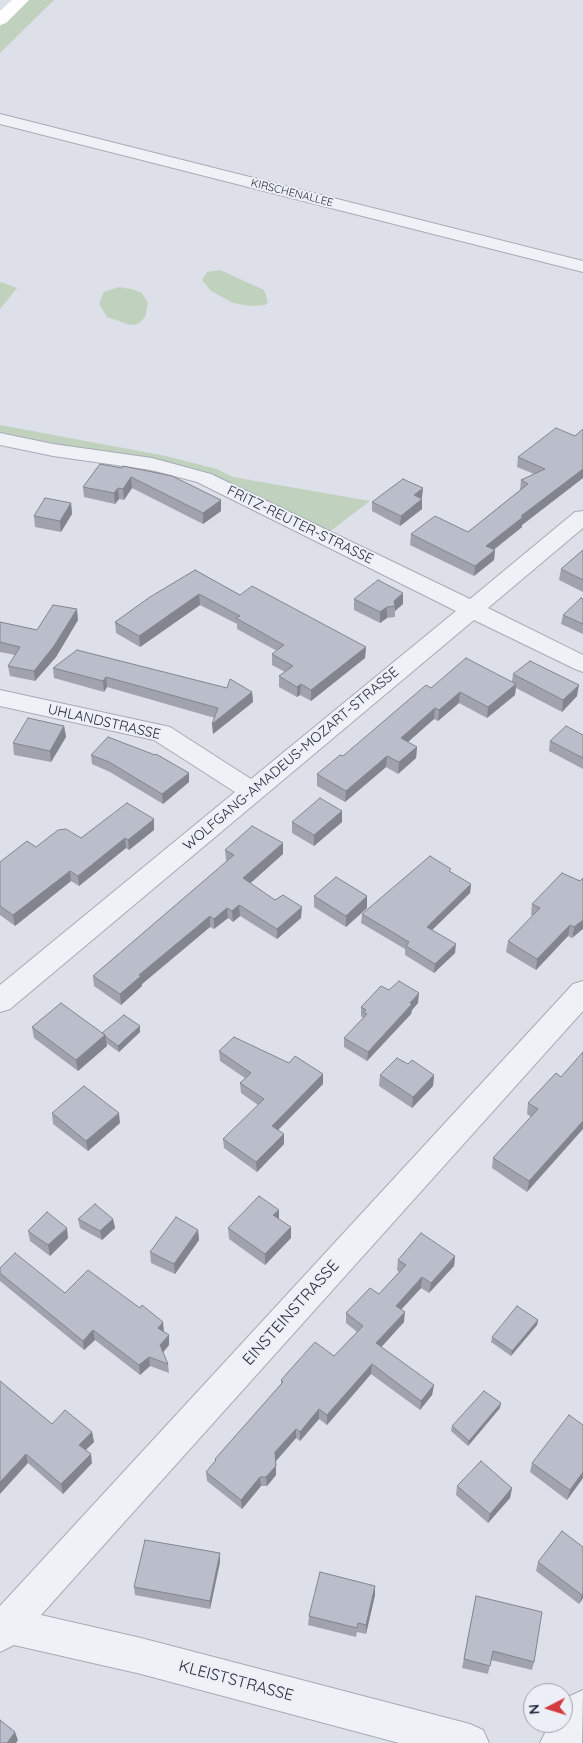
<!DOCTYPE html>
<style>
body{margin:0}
#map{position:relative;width:583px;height:1743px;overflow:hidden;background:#dde0e8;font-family:Quicksand,sans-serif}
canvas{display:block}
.north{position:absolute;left:523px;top:1683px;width:50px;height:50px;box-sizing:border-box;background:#eceff5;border:1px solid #9da1ac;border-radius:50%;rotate:265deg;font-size:14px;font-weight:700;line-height:20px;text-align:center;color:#262c3f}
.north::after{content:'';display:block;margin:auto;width:18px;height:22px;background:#d33b3f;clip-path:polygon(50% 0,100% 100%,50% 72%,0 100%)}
</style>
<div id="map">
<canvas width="583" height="1743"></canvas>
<div class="north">N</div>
</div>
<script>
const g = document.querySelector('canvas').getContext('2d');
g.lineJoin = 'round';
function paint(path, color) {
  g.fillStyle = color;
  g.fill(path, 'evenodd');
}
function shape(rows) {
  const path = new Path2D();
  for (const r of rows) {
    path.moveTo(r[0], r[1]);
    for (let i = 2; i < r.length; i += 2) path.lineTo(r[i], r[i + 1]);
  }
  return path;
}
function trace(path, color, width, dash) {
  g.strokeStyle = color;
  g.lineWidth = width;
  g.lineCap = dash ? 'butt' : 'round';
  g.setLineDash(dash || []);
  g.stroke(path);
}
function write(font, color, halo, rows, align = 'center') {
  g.font = font + ' Quicksand,sans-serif';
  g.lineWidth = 4;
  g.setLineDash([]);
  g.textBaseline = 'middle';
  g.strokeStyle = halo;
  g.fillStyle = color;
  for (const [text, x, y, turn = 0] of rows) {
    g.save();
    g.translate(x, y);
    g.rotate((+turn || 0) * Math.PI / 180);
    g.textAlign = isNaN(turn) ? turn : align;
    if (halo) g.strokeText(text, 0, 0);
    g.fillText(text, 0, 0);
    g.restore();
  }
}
const green = shape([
 [28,0,54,0,0,53,0,26],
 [220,270,264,290,268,302,265,305,250,306,233,303,211,291,202,280,207,272],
 [0,282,17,288,0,309],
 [119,287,132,289,142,293,148,303,145,317,138,324,130,325,107,317,99,304,104,292],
 [0,425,166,456,217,469,233,477,370,501,329,532,193,468,0,434]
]);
const street = shape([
 [0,114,583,261,583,272,0,124,0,114],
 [0,433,53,444,152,458,211,474,470,599,575,512,583,511,583,528,488,608,583,655,583,672,575,669,474,620,10,1009,0,1012,0,985,235,792,154,740,0,706,0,690,170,727,251,779,456,611,197,482,151,470,53,456,0,445,0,433],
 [583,981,583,1011,41,1615,141,1638,470,1724,483,1730,489,1743,399,1743,141,1674,14,1645,0,1652,0,1606,573,984,583,981],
 [583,1690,582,1743,540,1743,550,1723,563,1723,563,1705,570,1696,583,1690]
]);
const secondary = shape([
 [12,0,29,0,6,23,0,25,0,11,12,0]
]);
const wall = shape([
 [583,429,583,478,522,525,522,527,494,550,495,550,494,560,474,576,410,545,411,534,468,532,520,490,521,480,534,474,517,467,518,457,575,436],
 [100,464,221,500,221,511,203,524,132,488,124,500,119,499,115,504,84,497,83,487],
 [422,498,421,499,422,499,422,509,400,526,372,511,372,502],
 [71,503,72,514,61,532,35,527,34,516],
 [583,550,583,592,559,580,561,569],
 [195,570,240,595,366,647,365,658,311,701,300,695,297,697,279,687,279,676,285,672,272,665,272,654,277,651,237,629,237,624,200,605,140,647,116,633,115,622],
 [403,593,403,604,395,611,395,617,387,618,380,623,354,610,354,599],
 [583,599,583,634,561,624,563,615],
 [78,620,56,657,35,681,10,676,8,666,15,655,0,652,0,622,37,630],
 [53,668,227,688,252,692,253,702,213,734,215,718,107,687,104,692,54,678],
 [513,674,577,696,562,712,516,688,515,695,487,718,459,703,438,721,434,719,408,742,417,747,416,758,398,774,386,767,345,802,317,786,317,774,343,756,431,688,512,681],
 [64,726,66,737,51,762,14,755,13,743],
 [583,735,583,769,549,751,550,741],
 [91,755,189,782,163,804,110,772,92,764],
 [342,811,342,822,314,846,292,833,292,822],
 [154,830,129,850,126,848,79,886,71,881,15,926,0,915,0,862,36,847,81,838],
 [283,843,283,854,250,883,301,918,277,939,240,916,233,922,228,918,214,929,210,927,142,984,142,986,121,1005,94,986,93,976,227,861,226,860,225,850],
 [451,873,471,884,470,893,432,930,455,953,434,973,405,955,405,949,361,923,362,914],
 [583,878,572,938,568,936,536,970,506,952,508,941,533,916,531,915,532,904,580,881],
 [314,896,367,908,346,927,314,907],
 [389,990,418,1003,412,1010,411,1014,367,1061,344,1047,344,1038,363,1018,361,1016,361,1007],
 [32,1027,102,1033,140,1032,119,1052,106,1043,107,1046,78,1071,34,1038],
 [219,1051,289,1063,323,1074,323,1084,278,1130,284,1144,257,1172,224,1148,223,1139,258,1105,241,1093,240,1083,245,1078,220,1061],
 [408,1064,434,1075,433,1086,412,1108,379,1086,380,1075],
 [556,1073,527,1192,492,1168,493,1158,531,1117,527,1114,528,1103],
 [52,1113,120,1123,88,1151,53,1124],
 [78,1219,113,1219,115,1228,102,1240,80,1228],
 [279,1219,291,1238,265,1265,229,1239,228,1228],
 [198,1230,199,1240,175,1274,151,1263,150,1252],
 [28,1231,68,1238,50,1256,30,1241],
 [455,1256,454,1266,429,1293,421,1288,401,1310,404,1322,381,1347,434,1385,432,1395,420,1410,371,1374,327,1425,319,1419,300,1441,296,1438,276,1461,276,1475,267,1486,261,1486,242,1509,207,1481,206,1472,215,1462,215,1459,281,1384,281,1380,334,1356,357,1332,346,1323,346,1313,379,1294,399,1272,397,1270,398,1260],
 [0,1268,65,1293,140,1308,164,1332,169,1335,169,1345,163,1352,168,1364,169,1373,150,1366,140,1375,95,1340,84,1350,0,1281],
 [538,1320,537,1325,511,1356,491,1342,492,1337],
 [0,1381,52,1424,92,1432,94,1442,86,1450,92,1463,63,1494,28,1463],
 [500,1408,468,1446,451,1431,452,1426],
 [532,1463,583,1478,567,1500,530,1472],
 [457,1486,512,1488,510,1498,488,1523,456,1495],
 [583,1547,583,1598,579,1604,536,1571,538,1562],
 [220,1562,210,1609,135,1595,134,1587],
 [375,1586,375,1595,366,1634,357,1632,356,1637,308,1625,309,1616],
 [476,1596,534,1662,532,1670,491,1660,488,1674,462,1668]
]);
const shadedWall = shape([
 [583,469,583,478,522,525,522,527,485,556,486,546,521,516],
 [131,477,132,488,124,500,123,489],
 [118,488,119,499,115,504,114,493],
 [423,488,422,498,413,505,414,495],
 [422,499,422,509,400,526,401,516],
 [221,500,221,511,203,524,203,513],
 [71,503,72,514,61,532,60,521],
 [495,550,494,560,474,576,475,566],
 [403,593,403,604,395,611,394,601],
 [199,594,200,605,140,647,139,636],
 [387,607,387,618,380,623,380,612],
 [77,609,78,620,56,657,35,681,34,671],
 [366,647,365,658,311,701,311,690],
 [106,677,107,687,104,692,103,681],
 [301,684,300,695,297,697,297,687],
 [516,684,515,695,487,718,488,707],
 [579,685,577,696,562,712,563,700],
 [252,692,253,702,213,734,212,724],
 [460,692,459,703,438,721,439,710],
 [435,708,434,719,400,749,401,738],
 [64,726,66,737,51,762,50,751],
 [417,747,416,758,398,774,399,762],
 [387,756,386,767,345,802,346,791],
 [189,773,189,782,163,804,162,794],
 [342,811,342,822,314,846,314,835],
 [154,819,154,830,129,850,128,840],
 [125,838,126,848,79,886,78,876],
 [283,843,283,854,244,889,243,878],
 [70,871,71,881,15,926,13,915],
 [471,884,470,893,426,936,427,927],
 [367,896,367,908,346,927,346,916],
 [239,905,240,916,233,922,232,911],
 [302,907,301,918,277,939,277,929],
 [227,908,228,918,214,929,214,919],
 [210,916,210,927,142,984,142,986,121,1005,120,994,139,975],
 [583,920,583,929,572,938,574,927],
 [570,925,568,936,536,970,537,959],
 [456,944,455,953,434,973,435,964],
 [419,993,418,1003,412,1010,411,1014,367,1061,368,1052],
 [140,1026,140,1032,119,1052,118,1046],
 [105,1035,107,1046,78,1071,76,1060],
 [323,1074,323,1084,272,1136,272,1126],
 [434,1075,433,1086,412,1108,413,1097],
 [119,1113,120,1123,88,1151,86,1141],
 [583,1118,583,1129,527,1192,529,1181],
 [284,1134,284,1144,257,1172,256,1162],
 [279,1210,279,1220,273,1215],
 [113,1219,115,1228,102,1240,100,1231],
 [291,1227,291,1238,265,1265,265,1254],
 [67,1228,68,1238,50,1256,48,1245],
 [198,1230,199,1240,175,1274,174,1264],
 [455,1256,454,1266,429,1293,431,1283],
 [422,1277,421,1288,395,1316,396,1306],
 [405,1312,404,1322,376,1353,376,1343],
 [538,1320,537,1325,511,1356,512,1351],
 [163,1322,164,1332,158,1328],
 [93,1330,95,1340,84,1350,83,1341],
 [169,1335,169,1345,161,1355,160,1345],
 [149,1357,150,1366,140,1375,139,1365],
 [372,1364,371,1374,327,1425,327,1415],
 [434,1385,432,1395,420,1410,421,1401],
 [501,1403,500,1408,468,1446,469,1441],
 [319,1409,319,1419,300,1441,300,1432],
 [296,1429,296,1438,275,1462,275,1452],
 [92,1432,94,1442,81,1454,79,1445],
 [26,1454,28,1463,0,1494,0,1482],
 [91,1454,92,1463,63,1494,61,1484],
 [276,1466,276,1475,267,1486,266,1477],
 [583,1472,583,1478,567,1500,570,1490],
 [260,1477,261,1486,242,1509,241,1500],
 [512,1488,510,1498,488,1523,490,1514],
 [220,1553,220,1562,210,1609,210,1601],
 [375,1586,375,1595,366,1634,366,1625],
 [583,1593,583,1598,579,1604,582,1595],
 [15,1732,18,1740,16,1743,7,1743]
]);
const building = shape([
 [556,428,575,436,583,429,583,469,521,516,523,517,486,546,495,550,475,566,411,534,435,516,468,532,528,484,521,480,545,469,518,457,556,428],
 [100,464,122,468,123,466,172,476,221,500,203,513,131,477,123,489,118,488,114,493,83,487,100,464],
 [403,479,423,488,414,495,422,499,401,516,372,502,403,479],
 [45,498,71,503,60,521,34,516,45,498],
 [583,550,583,580,561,569,583,550],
 [195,570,240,595,252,586,366,647,311,690,301,684,297,687,279,676,293,666,272,654,284,645,236,618,240,616,199,594,139,636,115,622,150,597,195,570],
 [378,580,403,593,394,601,395,606,387,607,380,612,354,599,378,580],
 [581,598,583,599,583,624,563,615,581,598],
 [53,605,77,609,54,646,34,671,8,666,20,647,0,642,0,622,37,630,53,605],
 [77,650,227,688,230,679,252,692,212,724,218,708,106,677,103,681,53,668,77,650],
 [466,658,516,684,488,707,460,692,439,710,435,708,401,738,417,747,399,762,387,756,346,791,317,774,340,755,343,756,426,685,431,688,466,658],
 [530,661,579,685,563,700,513,674,530,661],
 [28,718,64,726,50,751,13,743,28,718],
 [566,726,583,735,583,758,550,741,566,726],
 [108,737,155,755,156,754,189,773,162,794,109,762,91,755,108,737],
 [320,798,342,811,314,835,292,822,320,798],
 [127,803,154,819,128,840,125,838,78,876,70,871,13,915,0,906,0,862,27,841,36,847,58,830,66,829,81,838,127,803],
 [252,826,283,843,243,878,275,900,283,895,302,907,277,929,239,905,232,911,227,908,214,919,210,916,139,975,141,976,120,994,93,976,234,855,225,850,252,826],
 [430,856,451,869,449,871,471,884,427,927,456,944,435,964,406,946,409,942,362,914,430,856],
 [562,873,580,881,583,878,583,920,574,927,570,925,537,959,508,941,540,908,532,904,562,873],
 [336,877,367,896,346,916,314,896,336,877],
 [399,981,419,993,410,1003,412,1004,368,1052,344,1038,367,1014,363,1012,366,1010,361,1007,381,986,389,990,399,981],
 [61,1003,105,1035,76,1060,32,1027,61,1003],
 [124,1015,140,1026,118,1046,106,1037,105,1035,102,1033,124,1015],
 [234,1037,289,1063,295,1056,323,1074,272,1126,284,1134,256,1162,223,1139,264,1099,240,1083,251,1073,219,1051,234,1037],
 [583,1052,583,1121,529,1181,493,1158,538,1109,528,1103,556,1073,561,1077,583,1052],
 [397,1058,408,1064,412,1060,434,1075,413,1097,380,1075,397,1058],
 [84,1086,119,1113,86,1141,52,1113,84,1086],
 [259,1196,279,1210,273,1215,291,1227,265,1254,228,1228,259,1196],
 [95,1204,113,1219,100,1231,78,1219,95,1204],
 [47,1212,67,1228,48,1245,28,1231,47,1212],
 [176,1217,198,1230,174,1264,150,1252,176,1217],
 [421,1233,455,1256,431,1283,422,1277,396,1306,405,1312,376,1343,434,1385,421,1401,372,1364,327,1415,319,1409,300,1432,296,1429,275,1452,276,1466,266,1477,260,1477,241,1500,206,1472,216,1460,215,1459,283,1382,281,1380,315,1342,334,1356,363,1326,346,1313,370,1288,379,1294,406,1265,398,1260,421,1233],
 [15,1253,65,1293,88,1270,140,1308,142,1305,163,1322,158,1328,169,1335,160,1345,168,1364,149,1357,139,1365,93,1330,83,1341,0,1273,0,1268,15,1253],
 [517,1306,538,1320,512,1351,492,1337,517,1306],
 [0,1381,52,1424,65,1410,92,1432,79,1445,91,1454,61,1484,26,1454,0,1482,0,1381],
 [484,1391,501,1403,469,1441,452,1426,484,1391],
 [569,1415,583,1425,583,1472,570,1490,532,1463,569,1415],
 [481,1461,512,1488,490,1514,457,1486,481,1461],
 [562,1531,583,1547,583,1593,582,1595,538,1562,562,1531],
 [145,1540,220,1553,210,1601,134,1587,145,1540],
 [320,1572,375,1586,366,1625,358,1623,357,1628,309,1616,320,1572],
 [476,1596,542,1612,534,1662,493,1651,490,1666,464,1659,476,1596],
 [0,1720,15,1732,7,1743,0,1743,0,1720]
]);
const farStreetnames = [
 ["KIRSCHENALLEE",292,193,14]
];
const streetNames = [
 ["FRITZ-REUTER-STRASSE",300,525,26],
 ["UHLANDSTRASSE",104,722,13],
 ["WOLFGANG-AMADEUS-MOZART-STRASSE",291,759,-40]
];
const nearStreetnames = [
 ["EINSTEINSTRASSE",291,1313,-48],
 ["KLEISTSTRASSE",236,1681,15]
];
paint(green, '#c0d2be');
trace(street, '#a6aab5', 2);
paint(street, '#f0f1f6');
paint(secondary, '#fff');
paint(wall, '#a0a3ae');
paint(shadedWall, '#82858d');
paint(building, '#babeca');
trace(building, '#82858d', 1);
write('11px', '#262c3f', '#eceff5', farStreetnames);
write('14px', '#262c3f', '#eceff5', streetNames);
write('16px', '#262c3f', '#eceff5', nearStreetnames);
</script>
